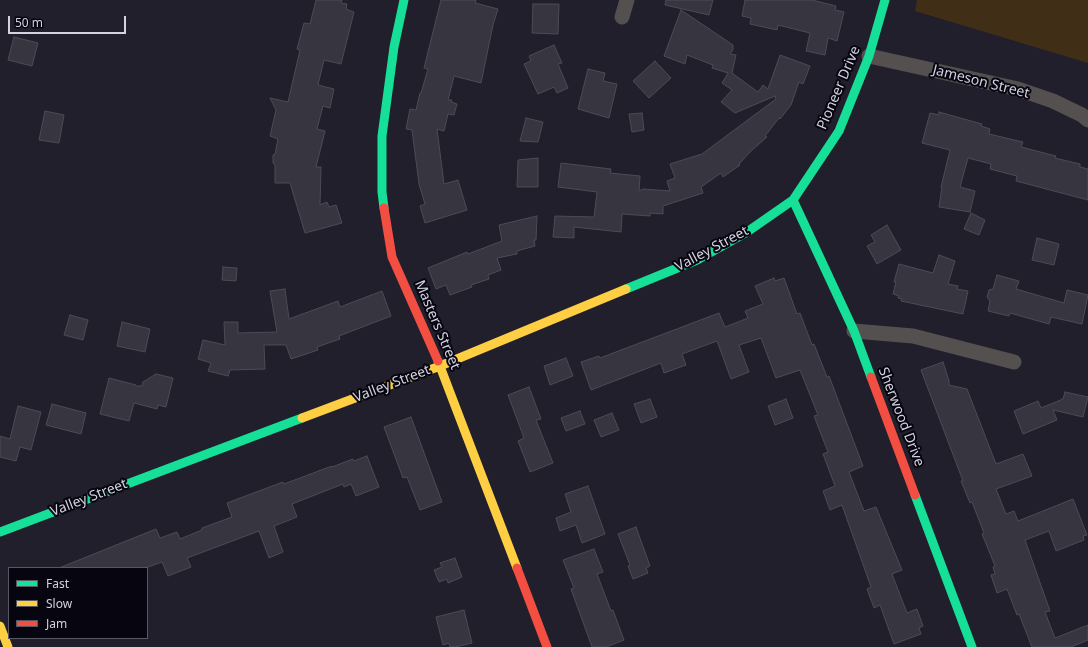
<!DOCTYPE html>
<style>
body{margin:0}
#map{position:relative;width:1088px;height:647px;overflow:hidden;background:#201f2b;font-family:"Noto Sans",sans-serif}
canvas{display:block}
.legend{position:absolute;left:8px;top:567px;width:140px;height:72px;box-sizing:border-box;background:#070610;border:1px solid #585864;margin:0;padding:5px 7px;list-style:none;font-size:12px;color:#d2d2e1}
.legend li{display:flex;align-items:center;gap:8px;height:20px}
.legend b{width:20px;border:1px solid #585864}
.scale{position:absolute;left:8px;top:16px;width:118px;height:18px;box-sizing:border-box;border:2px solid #d2d2e1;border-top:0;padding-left:5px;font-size:12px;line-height:14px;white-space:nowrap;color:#d2d2e1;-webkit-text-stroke:3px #070610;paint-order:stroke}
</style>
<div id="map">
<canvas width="1088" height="647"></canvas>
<ul class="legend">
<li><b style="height:5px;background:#16e098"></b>Fast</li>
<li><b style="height:5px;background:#ffcf43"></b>Slow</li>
<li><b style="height:5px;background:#f24e42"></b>Jam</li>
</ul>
<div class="scale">50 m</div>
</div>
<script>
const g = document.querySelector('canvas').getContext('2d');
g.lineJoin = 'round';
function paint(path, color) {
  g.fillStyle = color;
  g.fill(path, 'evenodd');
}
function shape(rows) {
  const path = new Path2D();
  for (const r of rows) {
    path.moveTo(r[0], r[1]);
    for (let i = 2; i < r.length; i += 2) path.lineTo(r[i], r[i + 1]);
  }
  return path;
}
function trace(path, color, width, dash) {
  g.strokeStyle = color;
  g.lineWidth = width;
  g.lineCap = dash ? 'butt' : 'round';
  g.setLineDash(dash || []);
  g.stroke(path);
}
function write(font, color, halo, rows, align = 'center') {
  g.font = font + ' "Noto Sans",sans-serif';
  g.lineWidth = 4;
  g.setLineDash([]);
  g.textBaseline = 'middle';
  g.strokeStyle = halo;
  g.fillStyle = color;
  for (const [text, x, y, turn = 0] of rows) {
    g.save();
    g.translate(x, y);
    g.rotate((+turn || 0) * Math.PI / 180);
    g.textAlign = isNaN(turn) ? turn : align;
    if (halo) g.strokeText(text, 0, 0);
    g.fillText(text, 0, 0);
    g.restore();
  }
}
const green = shape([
 [917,0,1088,0,1088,63,915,11]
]);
const building = shape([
 [316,0,342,0,341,3,347,4,346,9,354,12,341,64,324,60,318,85,334,89,330,108,323,106,317,129,325,131,316,167,321,167,320,205,327,202,329,207,336,205,342,223,305,233,290,183,275,183,275,165,273,163,273,155,275,154,278,139,270,136,276,110,270,98,288,102,300,50,297,49,304,23,310,24,316,0],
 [441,0,476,0,475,3,498,9,493,25,481,83,454,76,448,100,452,100,451,102,457,104,454,115,448,114,444,131,437,129,444,184,458,180,467,210,425,223,420,206,425,204,419,184,412,130,406,129,410,109,416,110,420,93,421,93,428,69,424,68,441,0],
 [666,0,713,0,709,15,665,5,666,0],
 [745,0,812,0,836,6,835,10,844,12,837,41,828,38,825,55,806,51,810,33,778,25,777,30,750,24,751,18,742,16,745,0],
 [533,4,559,4,558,34,532,33,533,4],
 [681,10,733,45,733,50,730,54,736,55,732,73,758,92,763,85,768,89,780,55,810,66,803,84,799,82,791,105,780,119,779,118,765,136,767,137,751,151,739,164,740,165,723,177,721,173,701,187,703,193,663,206,663,214,650,213,650,216,622,214,621,232,574,227,574,238,553,237,555,216,594,217,597,192,558,187,561,163,611,169,610,173,640,176,639,191,643,189,670,191,667,181,675,178,670,164,702,154,776,99,775,96,735,113,721,102,732,90,722,83,728,73,712,68,713,65,687,55,685,64,664,56,681,10],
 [14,37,38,43,32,66,8,60,14,37],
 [554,45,562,63,558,64,568,88,557,93,554,87,538,94,524,64,531,61,529,56,554,45],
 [655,61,671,78,649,98,633,81,655,61],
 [588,69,605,73,603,81,617,84,609,118,578,109,588,69],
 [45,111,64,115,59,143,39,140,45,111],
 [939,112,982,124,981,126,990,129,989,134,1023,142,1021,147,1056,156,1055,158,1080,164,1080,167,1088,169,1088,200,1016,181,1017,176,990,169,991,164,968,158,960,187,975,191,970,212,939,207,942,187,941,187,950,150,922,143,930,113,939,115,939,112],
 [642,113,644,130,632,132,629,114,642,113],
 [526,118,543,122,538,142,520,141,526,118],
 [538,158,538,187,517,187,518,160,538,158],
 [971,213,985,220,979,235,964,229,971,213],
 [537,216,536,240,534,240,535,246,517,251,517,254,497,258,501,270,488,275,489,279,471,285,472,287,450,295,446,285,436,289,428,268,467,252,468,254,502,241,499,225,537,216],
 [887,225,901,250,877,264,867,246,875,242,871,235,887,225],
 [1037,238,1059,244,1054,265,1032,260,1037,238],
 [939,255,955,261,948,284,958,286,957,289,968,291,963,314,901,301,902,299,898,298,899,296,893,294,896,282,894,282,899,264,933,273,939,255],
 [223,267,237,268,236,281,222,280,223,267],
 [997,275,1019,281,1016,289,1064,303,1067,290,1088,295,1082,324,1051,317,1049,324,1010,313,1009,316,988,311,990,301,987,297,989,290,993,289,997,275],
 [774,278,775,281,784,278,797,314,800,313,812,345,814,344,827,377,829,376,863,466,849,472,864,511,876,507,902,570,892,574,907,613,917,609,923,626,919,628,921,634,894,644,880,605,874,608,867,589,871,587,842,505,830,510,823,491,835,486,823,454,828,452,814,416,818,415,800,370,776,378,761,338,739,345,749,372,731,379,717,341,682,354,686,365,664,373,661,363,591,390,581,362,599,356,600,358,719,313,725,327,748,318,745,311,763,304,755,286,774,278],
 [285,289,289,319,338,301,340,307,382,291,391,316,339,336,340,339,317,347,318,350,291,359,286,345,264,345,265,369,230,370,228,376,208,371,211,363,198,359,203,340,225,345,224,322,238,322,238,333,277,332,270,291,285,289],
 [70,315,88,320,83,340,64,335,70,315],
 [122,322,150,329,145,352,117,346,122,322],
 [566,358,573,376,550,385,544,366,566,358],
 [943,362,949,381,949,385,967,389,996,464,1023,454,1032,476,996,489,1006,514,1014,511,1018,521,1073,499,1087,535,1083,536,1084,540,1056,551,1049,531,1025,540,1050,611,1045,612,1055,638,1088,625,1088,640,1071,647,1032,647,1019,614,1017,615,1007,589,997,593,991,575,995,574,993,567,995,566,982,534,984,533,972,502,970,503,961,481,963,481,921,370,943,362],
 [156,374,173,378,166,407,158,405,157,409,134,403,129,421,100,414,109,378,136,385,136,386,142,386,143,382,156,374],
 [529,387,541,419,536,420,553,463,530,472,518,441,524,438,508,395,529,387],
 [1065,392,1088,397,1083,417,1053,410,1057,420,1023,434,1014,411,1038,401,1041,408,1063,399,1065,392],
 [650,399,657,417,641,423,634,404,650,399],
 [786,399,793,418,775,425,768,406,786,399],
 [52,404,86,413,81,434,46,425,52,404],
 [18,406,41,412,31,450,20,447,16,461,0,457,0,436,10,439,18,406],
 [580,411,585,424,566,431,561,418,580,411],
 [612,413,619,430,601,437,594,420,612,413],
 [411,417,442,502,420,510,407,477,403,478,384,427,411,417],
 [367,456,379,487,356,496,351,484,344,487,343,484,292,504,297,517,274,526,283,552,269,558,259,531,187,558,191,567,168,576,162,562,145,568,59,568,156,529,160,538,177,532,180,539,202,530,202,528,232,517,227,503,283,482,284,484,332,466,332,467,353,459,354,461,367,456],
 [588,486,605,534,582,543,576,525,560,531,556,518,571,512,565,494,588,486],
 [636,527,650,566,646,568,648,573,633,579,628,566,630,565,618,534,636,527],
 [594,549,603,572,597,574,611,611,613,610,624,640,606,647,592,647,571,589,574,588,563,560,594,549],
 [455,558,462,577,448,583,447,579,439,582,434,570,442,567,440,563,455,558],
 [464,610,472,643,455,647,450,647,449,643,443,645,436,617,464,610]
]);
const street = shape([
 [622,17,627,0],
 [869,56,1018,89,1053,101,1082,115,1088,120],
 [854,331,913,336,1014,362]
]);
const fast = shape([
 [793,200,854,331,871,377],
 [384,208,382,192,382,136,394,47,404,0],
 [626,289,697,260,747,232,793,200,839,131,869,56,885,0],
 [915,495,972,647],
 [0,532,302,418]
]);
const slow = shape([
 [438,361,517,568],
 [302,418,440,366,626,289],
 [0,626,8,647]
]);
const jam = shape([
 [384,208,392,257,438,361],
 [871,377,915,495],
 [517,568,547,647]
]);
const streetNames = [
 ["Jameson Street",981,82,14],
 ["Pioneer Drive",839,88,-67],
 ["Valley Street",712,249,-28],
 ["Masters Street",437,325,67],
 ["Valley Street",392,384,-21],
 ["Sherwood Drive",901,417,69],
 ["Valley Street",89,498,-21]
];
paint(green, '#412e17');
paint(building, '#373640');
trace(building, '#4c4b56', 1);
trace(street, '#53504f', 15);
trace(fast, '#16e098', 9);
trace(slow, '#ffcf43', 9);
trace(jam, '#f24e42', 9);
write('14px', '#d2d2e1', '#070610', streetNames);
</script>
